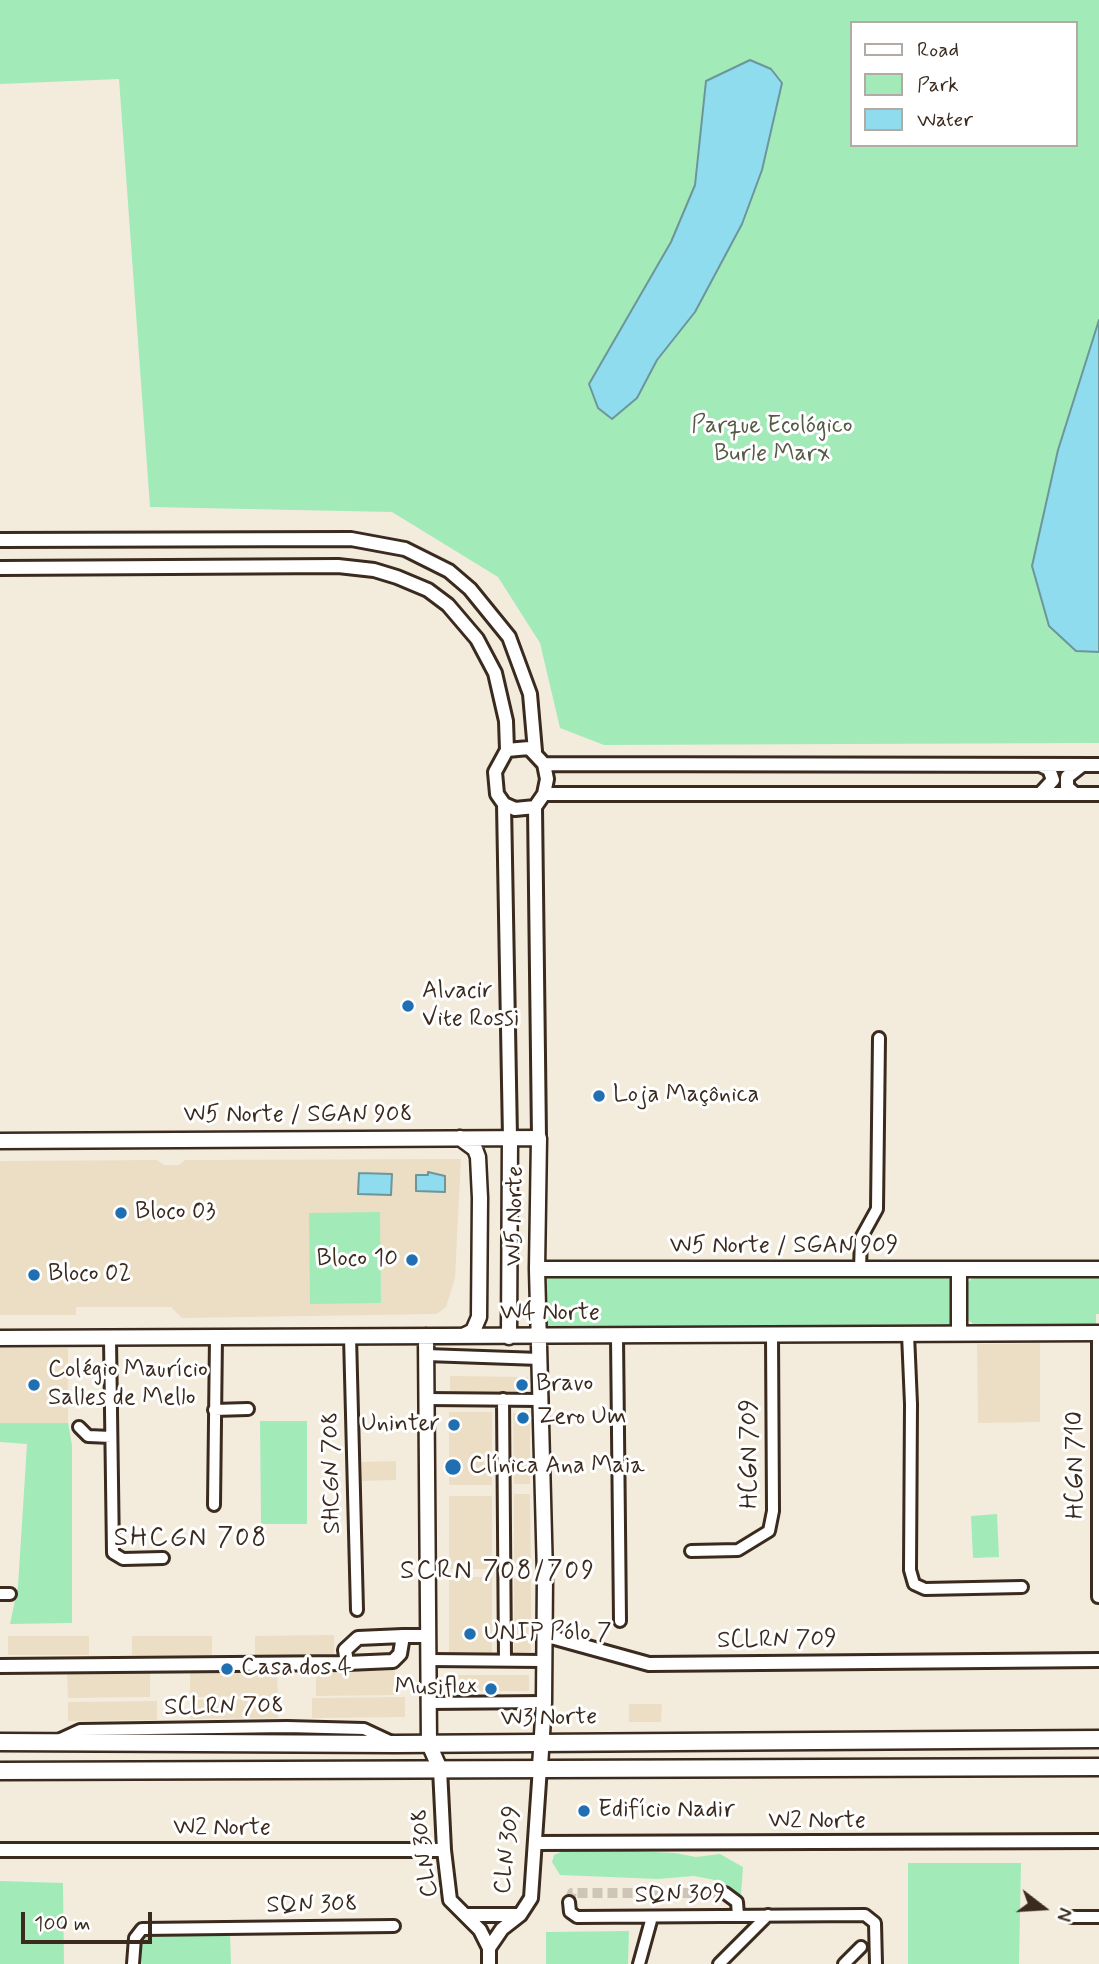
<!DOCTYPE html>
<meta charset="utf-8">
<style>
body{margin:0}
#map{position:relative;width:1099px;height:1964px;overflow:hidden;background:#f3ecdd;font-family:Mynerve,sans-serif}
canvas{display:block}
.legend{position:absolute;left:850px;top:21px;width:228px;height:126px;box-sizing:border-box;background:#fff;border:2px solid #b1aaa5;margin:0;padding:9px 12px;list-style:none;font-size:21px;color:#3b2a1e}
.legend li{display:flex;align-items:center;gap:14px;height:35px}
.legend b{width:35px;border:2px solid #b1aaa5}
.north{position:absolute;left:1008px;top:1873px;width:70px;height:70px;-webkit-text-stroke:5px #fff;paint-order:stroke;rotate:107deg;font-size:19px;font-weight:700;line-height:28px;text-align:center;color:#3b2a1e}
.north::after{content:'';display:block;margin:auto;width:24px;height:32px;background:#3b2a1e;clip-path:polygon(50% 0,100% 100%,50% 72%,0 100%)}
.scale{position:absolute;left:21px;top:1912px;width:131px;height:32px;box-sizing:border-box;border:4px solid #3b2a1e;border-top:0;padding-left:9px;font-size:21px;line-height:24px;white-space:nowrap;color:#3b2a1e;-webkit-text-stroke:5px #fff;paint-order:stroke}
</style>
<div id="map">
<canvas width="1099" height="1964"></canvas>
<ul class="legend">
<li><b style="height:9px;background:#fff"></b>Road</li>
<li><b style="height:19px;background:#a2ebb9"></b>Park</li>
<li><b style="height:19px;background:#8edced"></b>Water</li>
</ul>
<div class="north">N</div>
<div class="scale">100 m</div>
</div>
<script>
const g = document.querySelector('canvas').getContext('2d');
g.lineJoin = 'round';
function paint(path, color) {
  g.fillStyle = color;
  g.fill(path, 'evenodd');
}
function shape(rows) {
  const path = new Path2D();
  for (const r of rows) {
    path.moveTo(r[0], r[1]);
    for (let i = 2; i < r.length; i += 2) path.lineTo(r[i], r[i + 1]);
  }
  return path;
}
function trace(path, color, width, dash) {
  g.strokeStyle = color;
  g.lineWidth = width;
  g.lineCap = dash ? 'butt' : 'round';
  g.setLineDash(dash || []);
  g.stroke(path);
}
function write(font, color, halo, rows, align = 'center') {
  g.font = font + ' Mynerve,sans-serif';
  g.lineWidth = 6;
  g.setLineDash([]);
  g.textBaseline = 'middle';
  g.strokeStyle = halo;
  g.fillStyle = color;
  for (const [text, x, y, turn = 0] of rows) {
    g.save();
    g.translate(x, y);
    g.rotate((+turn || 0) * Math.PI / 180);
    g.textAlign = isNaN(turn) ? turn : align;
    if (halo) g.strokeText(text, 0, 0);
    g.fillText(text, 0, 0);
    g.restore();
  }
}
const built = shape([
 [461,1159,455,1278,446,1307,437,1314,182,1318,171,1307,76,1307,76,1315,0,1315,0,1161,157,1160,164,1165,179,1165,185,1160],
 [1040,1343,1040,1422,978,1423,977,1344],
 [0,1347,68,1348,68,1423,0,1423],
 [450,1376,528,1377,528,1393,450,1393],
 [449,1412,492,1412,492,1485,449,1485],
 [513,1413,530,1413,530,1484,514,1484],
 [396,1461,396,1480,362,1481,362,1462],
 [514,1494,530,1494,531,1568,514,1568],
 [449,1496,492,1496,492,1569,449,1569],
 [449,1577,492,1577,492,1654,449,1654],
 [514,1579,531,1579,531,1652,514,1653],
 [334,1635,334,1654,255,1655,255,1636],
 [8,1636,89,1636,89,1655,8,1655],
 [132,1636,212,1636,212,1655,132,1655],
 [395,1668,396,1695,316,1696,316,1669],
 [277,1670,278,1696,190,1697,190,1671],
 [150,1671,150,1697,68,1698,67,1672],
 [452,1675,529,1675,529,1691,451,1691],
 [405,1697,405,1717,312,1718,312,1698],
 [278,1699,278,1718,190,1719,190,1700],
 [157,1701,157,1720,68,1721,68,1702],
 [629,1704,662,1704,661,1722,629,1722]
]);
const green = shape([
 [0,0,1099,0,1099,743,604,745,560,728,540,643,498,577,392,512,150,507,119,79,0,84],
 [852,23,1076,23,1076,145,852,145],
 [380,1212,381,1303,310,1304,309,1213],
 [976,1275,1099,1275,1099,1314,1096,1314,1096,1327,976,1326,968,1320,968,1282],
 [546,1276,953,1276,956,1321,949,1327,548,1327],
 [260,1421,307,1421,307,1524,261,1524],
 [0,1423,68,1423,72,1445,72,1623,10,1624,18,1586,27,1444,0,1442],
 [997,1514,999,1557,973,1558,971,1516],
 [570,1848,675,1853,696,1857,720,1854,743,1867,741,1894,734,1894,720,1881,694,1876,658,1879,560,1875,552,1862,554,1855],
 [908,1863,1021,1863,1019,1964,908,1964],
 [0,1881,63,1883,64,1964,0,1964],
 [629,1931,628,1964,546,1964,546,1932],
 [230,1932,231,1964,142,1964,142,1934]
]);
const water = shape([
 [750,60,771,69,782,83,762,170,742,224,695,312,657,360,637,398,612,419,598,408,589,384,671,242,695,185,706,81,750,60],
 [1099,320,1099,652,1076,651,1049,626,1032,566,1058,450,1099,320],
 [428,1172,445,1176,445,1192,416,1191,416,1175,428,1175,428,1172],
 [359,1173,392,1174,391,1195,358,1194,359,1173]
]);
const minorTunnel = shape([
 [569,1902,572,1893,725,1893]
]);
const minor = shape([
 [860,1269,861,1238,877,1209,879,1038],
 [908,1334,911,1404,910,1570,914,1584,925,1589,1022,1587],
 [350,1336,357,1610],
 [617,1337,620,1621],
 [110,1339,113,1553,123,1559,163,1558],
 [426,1355,540,1359],
 [426,1399,542,1400],
 [503,1399,505,1660],
 [214,1410,248,1409],
 [79,1427,88,1436,111,1437],
 [214,1505,216,1337],
 [691,1551,738,1550,769,1531,773,1511,772,1335],
 [0,1594,10,1594],
 [1098,1597,1098,1333],
 [428,1660,544,1661],
 [428,1703,544,1702],
 [56,1741,80,1730,287,1727,364,1729,394,1743],
 [725,1893,737,1902,738,1916],
 [569,1902,570,1912,577,1917,865,1915,875,1923,876,1964],
 [1072,1917,1099,1917],
 [133,1964,135,1938,142,1929,394,1926],
 [639,1964,652,1917],
 [719,1964,768,1915],
 [844,1964,861,1947]
]);
const tertiary = shape([
 [0,540,351,539,405,549,449,571,470,589,509,637,530,694,535,751],
 [0,568,338,566,374,570,397,577,428,590,448,605,477,639,495,673,506,721,507,750,495,772,497,794,504,804,515,809,535,807,544,794,547,779,544,764,529,748,507,750],
 [544,764,1099,765],
 [1040,765,1049,769,1053,780,1040,794],
 [544,794,1099,794],
 [1075,794,1067,787,1067,777,1081,766],
 [504,804,510,1138],
 [535,807,539,1138],
 [544,1635,649,1664,1099,1660],
 [403,1636,400,1654,393,1661,347,1663,345,1650,358,1638,403,1636,428,1636],
 [0,1666,347,1663],
 [440,1769,444,1850,450,1900,480,1930,489,1948,489,1964],
 [535,1843,1099,1841],
 [0,1850,444,1850],
 [465,1915,520,1915],
 [489,1948,502,1929,520,1915,531,1898,540,1767]
]);
const secondary = shape([
 [460,1138,475,1149,478,1157,480,1198,479,1317,473,1331,463,1336],
 [0,1141,539,1138,537,1269,545,1575,544,1702,540,1767],
 [537,1269,1099,1269],
 [959,1333,959,1270],
 [426,1336,429,1744,440,1769],
 [509,1337,510,1138],
 [0,1338,1099,1333]
]);
const primary = shape([
 [0,1742,396,1744,1099,1739],
 [0,1771,1099,1767]
]);
const markers = [
 [408,1006,7,"#1f6fb2"],
 [599,1096,7,"#1f6fb2"],
 [121,1213,7,"#1f6fb2"],
 [412,1260,7,"#1f6fb2"],
 [34,1275,7,"#1f6fb2"],
 [34,1385,7,"#1f6fb2"],
 [522,1385,7,"#1f6fb2"],
 [523,1418,7,"#1f6fb2"],
 [454,1425,7,"#1f6fb2"],
 [453,1467,9,"#1f6fb2"],
 [470,1634,7,"#1f6fb2"],
 [227,1669,7,"#1f6fb2"],
 [491,1689,7,"#1f6fb2"],
 [584,1811,7,"#1f6fb2"]
];
const parkNames = [
 ["Parque Ecológico",772,427],
 ["Burle Marx",772,455]
];
const poiNames = [
 ["Alvacir",422,992],
 ["Vite Rossi",422,1020],
 ["Loja Maçônica",613,1096],
 ["Bloco 03",135,1213],
 ["Bloco 10",398,1260,"right"],
 ["Bloco 02",48,1275],
 ["Colégio Maurício",48,1371],
 ["Salles de Mello",48,1399],
 ["Bravo",536,1385],
 ["Zero Um",537,1418],
 ["Uninter",440,1425,"right"],
 ["Clínica Ana Maia",469,1467],
 ["UNIP Pólo 7",484,1634],
 ["Casa dos 4",241,1669],
 ["Musiflex",477,1689,"right"],
 ["Edifício Nadir",598,1811]
];
const streetNames = [
 ["W5 Norte / SGAN 908",298,1116],
 ["W5 Norte",516,1216,-89],
 ["W5 Norte / SGAN 909",784,1247],
 ["W4 Norte",550,1314],
 ["HCGN 709",751,1454,-90],
 ["HCGN 710",1077,1465,-90],
 ["SHCGN 708",333,1473,-91],
 ["SCLRN 709",777,1641,-1],
 ["SCLRN 708",224,1708,-1],
 ["W3 Norte",549,1719,-1],
 ["W2 Norte",817,1822],
 ["W2 Norte",222,1829],
 ["CLN 309",509,1850,-83],
 ["CLN 308",426,1853,-97],
 ["SQN 309",680,1896,-1],
 ["SQN 308",312,1906,-1]
];
const neighbourhoodNames = [
 ["SHCGN 708",191,1540],
 ["SCRN 708/709",498,1573]
];
paint(built, '#ebdec5');
paint(green, '#a2ebb9');
paint(water, '#8edced');
trace(water, '#6d959a', 2);
trace(minorTunnel, '#cec5b7', 10, [10, 5]);
trace(minor, '#3b2a1e', 16);
trace(tertiary, '#3b2a1e', 18);
trace(secondary, '#3b2a1e', 19);
trace(primary, '#3b2a1e', 21);
trace(minor, '#fff', 10);
trace(tertiary, '#fff', 12);
trace(secondary, '#fff', 14);
trace(primary, '#fff', 16);
for (const [x, y, r, color] of markers) {
  const dot = new Path2D();
  dot.arc(x, y, r, 0, 2 * Math.PI);
  g.fillStyle = color;
  g.fill(dot);
  trace(dot, '#fff', 2.5);
}
write('24px', '#555a45', '#fff', parkNames);
write('24px', '#3b2a1e', '#fff', poiNames, 'left');
write('24px', '#3b2a1e', '#fff', streetNames);
g.letterSpacing = '2px';
write('26px', '#3b2a1e', '#fff', neighbourhoodNames);
g.letterSpacing = '0px';
</script>
